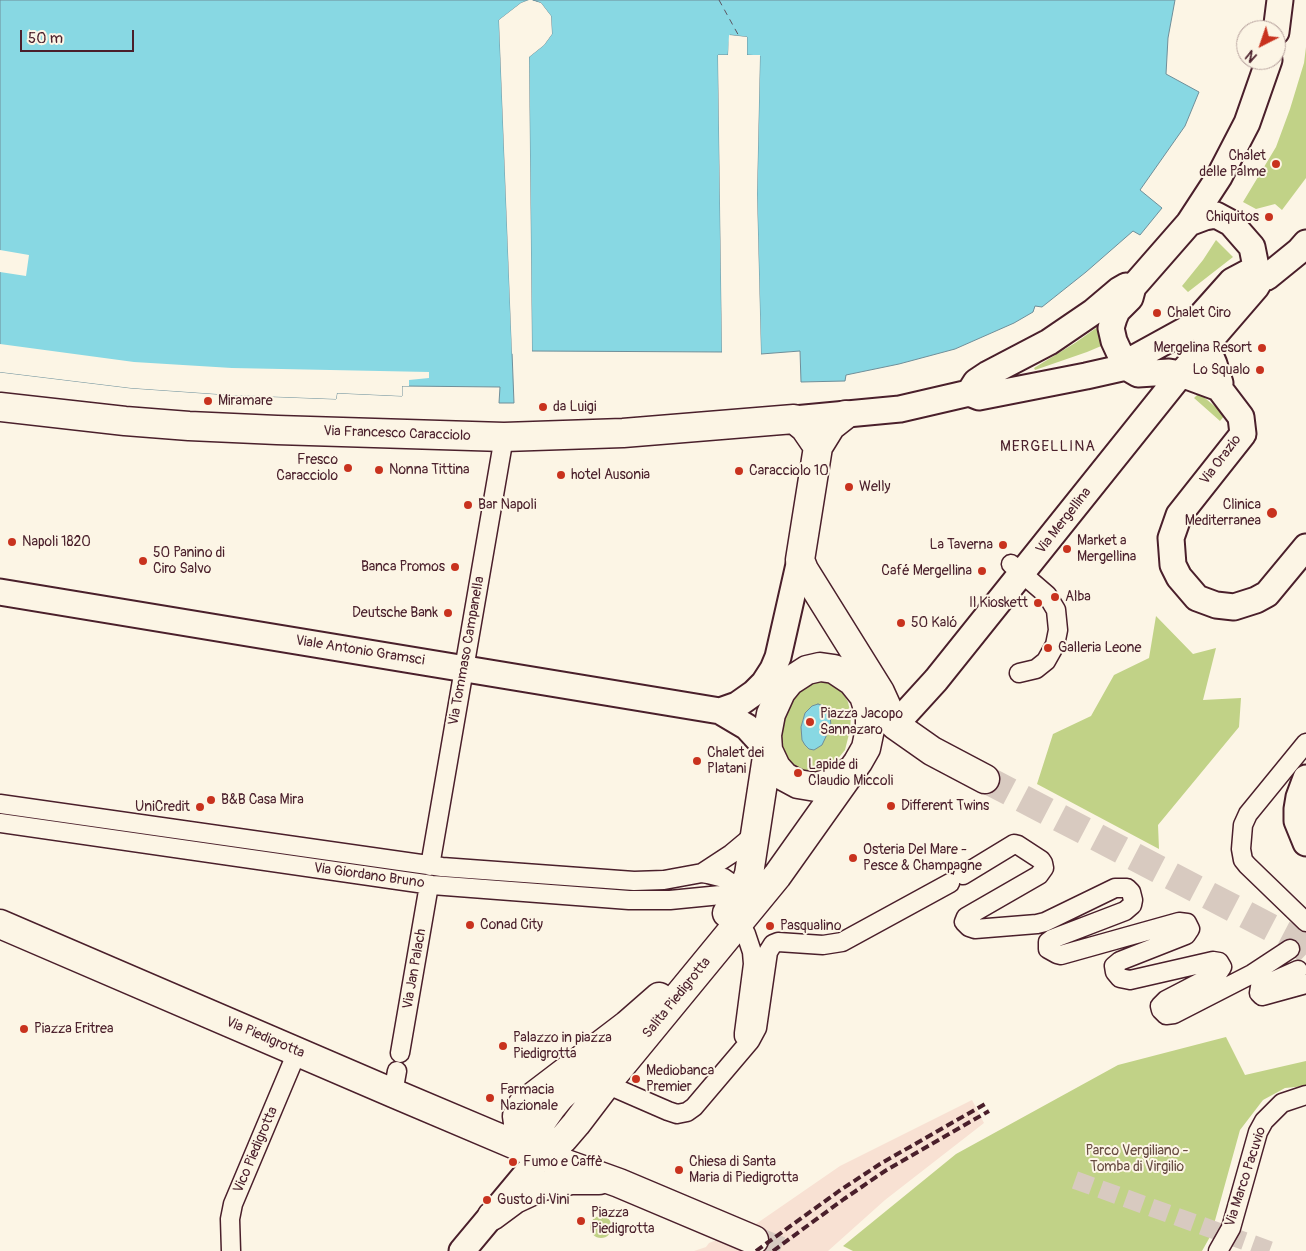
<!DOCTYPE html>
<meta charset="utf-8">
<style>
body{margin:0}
#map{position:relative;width:1306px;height:1251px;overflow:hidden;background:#fcf5e5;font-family:Pangolin,sans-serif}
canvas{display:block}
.north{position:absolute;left:1236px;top:20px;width:50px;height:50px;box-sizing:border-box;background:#fcf5e5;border:1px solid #b59f9b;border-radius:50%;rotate:221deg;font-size:14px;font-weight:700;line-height:20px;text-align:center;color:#4a1f2b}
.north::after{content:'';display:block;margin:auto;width:18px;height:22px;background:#c8321e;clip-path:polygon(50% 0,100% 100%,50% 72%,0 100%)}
.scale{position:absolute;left:20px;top:30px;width:114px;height:22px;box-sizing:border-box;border:2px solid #4a1f2b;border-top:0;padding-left:6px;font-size:15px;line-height:18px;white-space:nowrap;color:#4a1f2b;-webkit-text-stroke:4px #fcf5e5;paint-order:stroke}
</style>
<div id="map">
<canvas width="1306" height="1251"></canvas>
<div class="north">N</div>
<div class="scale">50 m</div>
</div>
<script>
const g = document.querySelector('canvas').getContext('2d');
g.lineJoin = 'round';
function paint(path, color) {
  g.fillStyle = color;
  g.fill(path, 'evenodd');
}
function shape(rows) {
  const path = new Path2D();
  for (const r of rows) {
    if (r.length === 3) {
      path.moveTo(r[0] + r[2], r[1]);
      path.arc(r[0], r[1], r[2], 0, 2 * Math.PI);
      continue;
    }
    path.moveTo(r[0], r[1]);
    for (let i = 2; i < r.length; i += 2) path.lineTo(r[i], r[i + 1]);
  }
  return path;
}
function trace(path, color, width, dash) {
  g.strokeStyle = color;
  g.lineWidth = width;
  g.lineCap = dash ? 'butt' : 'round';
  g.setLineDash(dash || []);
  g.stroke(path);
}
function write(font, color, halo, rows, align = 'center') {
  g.font = font + ' Pangolin,sans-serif';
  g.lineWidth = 4;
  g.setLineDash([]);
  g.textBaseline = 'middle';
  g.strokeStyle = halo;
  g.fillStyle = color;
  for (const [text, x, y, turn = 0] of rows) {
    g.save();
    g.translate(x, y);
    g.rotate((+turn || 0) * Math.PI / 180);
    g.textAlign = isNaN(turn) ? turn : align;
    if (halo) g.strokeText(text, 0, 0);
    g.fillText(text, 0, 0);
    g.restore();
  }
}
const built = shape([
 [972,1100,984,1123,885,1200,828,1251,694,1251,706,1247,709,1243,753,1226,840,1166]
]);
const green = shape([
 [1306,47,1306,178,1282,210,1275,204,1256,209,1243,202,1276,147,1290,109,1304,63],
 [1216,240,1233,257,1188,292,1182,286,1203,260],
 [1099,326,1106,344,1087,352,1035,370,1034,368,1075,343],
 [1199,393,1225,415,1220,421,1194,398],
 [1156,616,1193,654,1216,648,1203,700,1241,698,1239,727,1158,825,1159,849,1037,784,1053,734,1091,716,1114,675,1149,658],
 [821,679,838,685,848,702,851,716,850,730,845,750,832,766,818,776,793,769,781,749,781,723,783,714,799,689],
 [822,704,826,707,830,715,831,726,828,734,801,727,805,713],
 [1226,1037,1245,1075,1306,1061,1306,1086,1285,1088,1263,1100,1240,1130,1211,1235,1202,1251,853,1251,843,1246,956,1154,1118,1065],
 [601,1227,11]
]);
const water = shape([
 [0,0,529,0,521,3,499,20,514,403,499,403,500,387,402,386,402,396,337,393,336,399,231,395,131,388,0,372,0,0],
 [533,0,1175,0,1168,38,1166,74,1199,92,1185,126,1140,190,1162,208,1140,235,1133,231,1086,272,1042,307,1035,306,1033,312,1014,323,955,349,899,364,846,375,845,381,801,382,800,351,761,354,757,194,760,56,747,55,747,37,730,35,728,55,718,55,722,352,532,351,529,57,544,45,552,34,551,16,541,3,533,0],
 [818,704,826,707,830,715,831,726,822,745,814,750,809,749,805,745,802,740,801,727,805,713,812,706,818,704]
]);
const pier = shape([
 [529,0,541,3,551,16,552,34,544,45,529,57,532,351,529,351,527,56,542,43,549,33,549,17,540,5,531,1,522,5,502,21,514,353,512,354,499,20,521,3],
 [729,35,747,37,747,55,760,55,757,194,761,354,759,354,755,194,758,58,745,57,745,39,732,38,730,56,720,57,724,352,722,352,718,55,728,55],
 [0,250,29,255,26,276,0,272],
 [0,344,134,362,232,368,429,372,429,378,409,380,409,386,402,386,402,396,337,393,336,399,231,395,131,388,0,372]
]);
const ferry = shape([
 [719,0,740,38]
]);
const streetTunnel = shape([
 [1290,949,1296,948,1300,950,1306,956,1305,965,1298,970],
 [1075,1180,1272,1251]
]);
const primaryTunnel = shape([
 [985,779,1306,946],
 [754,1240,781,1251]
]);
const street = shape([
 [1011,564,1047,595,1056,610,1058,630,1055,645,1046,661,1036,669,1019,673],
 [1306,743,1248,814,1243,825,1241,849,1243,860,1247,865,1306,922],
 [0,804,442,867,634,881,664,880,702,873,708,874,724,878,734,885,741,893],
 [0,823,432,885,629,900,670,900,741,893],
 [430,866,504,437],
 [702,873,731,854,755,834],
 [963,875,1014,844,1018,845,1041,860,1043,863,1044,868,1039,875,966,917,964,922,969,927,975,929,1037,924,1045,922,1115,888,1127,888,1131,892,1133,900,1132,905,1125,911,1052,939,1048,942,1048,949,1057,954,1061,955,1179,922,1187,923,1190,929,1186,935,1120,961,1114,966,1115,972,1120,978,1130,980,1213,961,1219,962,1222,967,1218,973,1166,1000,1160,1006,1161,1010,1166,1015,1174,1014,1252,974,1290,949],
 [1262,996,1259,993,1260,987,1298,970],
 [1262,996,1306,984],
 [750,1041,757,1028,768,952,773,944,778,942,823,945,842,942,950,883],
 [400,1053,429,885],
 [606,1084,668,1111,677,1114,687,1112,694,1107,750,1041,744,1036,744,1033,753,964,752,952,746,934,739,922],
 [393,1093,397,1071],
 [231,1251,230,1219,233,1204,297,1052],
 [1218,1251,1231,1228,1258,1132,1264,1121,1282,1103,1306,1095]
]);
const secondary = shape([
 [1276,32,1280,0],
 [1206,345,1214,364,1220,383,1219,388,1241,417,1243,434,1179,515,1171,538,1173,565,1179,577,1197,598,1216,605,1234,607,1256,600,1267,594,1306,547],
 [1126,367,1114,341,1111,328,1114,318,1117,311,1130,298,1133,287,1189,223,1219,177,1247,123,1269,60],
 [1126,367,1131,360,1191,327,1232,281,1249,272,1267,277,1299,251,1306,243],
 [969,393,976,382,988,374,1049,342,1093,312,1119,290,1126,286,1129,287],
 [794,419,900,409,969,393,979,397,1086,376,1126,367,1138,374,1169,372,1181,374,1219,388],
 [0,592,720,711,747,727,768,750],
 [720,711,737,705,754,693,764,683,773,669,778,657,800,560],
 [895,725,936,680,1181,374,1256,287,1259,282,1252,247,1231,223,1216,215,1205,217,1189,223],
 [1306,778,1299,797,1297,809,1297,821,1306,843],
 [462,1251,532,1167,544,1155]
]);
const primary = shape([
 [0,407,125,421,189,426,277,430,504,437,623,433,794,419,805,428,818,447,800,560,804,570,880,692,895,725,932,751,985,779],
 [818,447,831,426,845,415],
 [850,771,836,781,816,787,798,784,785,777,776,767,768,750,767,735,771,714,781,692,790,681,807,670,820,667,834,669,852,681,864,696,869,712],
 [727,913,744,888,749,874,768,750],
 [0,924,393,1093,530,1151,619,1183,754,1240],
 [530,1151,537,1128,551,1108,560,1097,624,1039],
 [530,1151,518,1123,517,1116,522,1105,627,1025,659,997],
 [544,1155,564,1138,576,1124,611,1078,777,876,858,762,866,748,870,729,870,678],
 [492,1216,515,1199,543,1186,571,1180,599,1180]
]);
const rail = shape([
 [756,1251,839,1191,880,1164,985,1104],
 [773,1251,844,1199,885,1171,989,1111]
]);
const markers = [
 [1276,164,5,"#c8321e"],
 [1269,217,5,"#c8321e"],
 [1157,313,5,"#c8321e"],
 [1262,348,5,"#c8321e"],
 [1260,370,5,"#c8321e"],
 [208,401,5,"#c8321e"],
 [543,407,5,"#c8321e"],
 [348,468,5,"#c8321e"],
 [379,470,5,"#c8321e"],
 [739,471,5,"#c8321e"],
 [561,475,5,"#c8321e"],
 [849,487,5,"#c8321e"],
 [468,505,5,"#c8321e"],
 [1272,513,6,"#c8321e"],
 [12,542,5,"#c8321e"],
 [1003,545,5,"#c8321e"],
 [1067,549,5,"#c8321e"],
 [143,561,5,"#c8321e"],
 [455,567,5,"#c8321e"],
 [982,571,5,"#c8321e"],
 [1055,597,5,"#c8321e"],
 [1038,603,5,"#c8321e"],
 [448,613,5,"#c8321e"],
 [901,623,5,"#c8321e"],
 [1048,648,5,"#c8321e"],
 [810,722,5,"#c8321e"],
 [697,761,5,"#c8321e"],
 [798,773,5,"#c8321e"],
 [211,800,5,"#c8321e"],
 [891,806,5,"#c8321e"],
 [200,807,5,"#c8321e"],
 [853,858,5,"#c8321e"],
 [470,925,5,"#c8321e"],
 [770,926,5,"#c8321e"],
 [24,1029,5,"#c8321e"],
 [503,1046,5,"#c8321e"],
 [636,1079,5,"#c8321e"],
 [490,1098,5,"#c8321e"],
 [513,1162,5,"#c8321e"],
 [679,1170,5,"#c8321e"],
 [487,1200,5,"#c8321e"],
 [581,1221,5,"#c8321e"]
];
const poiNames = [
 ["Chalet",1266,156,"right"],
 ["delle Palme",1266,172,"right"],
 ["Chiquitos",1259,217,"right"],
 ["Chalet Ciro",1167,313],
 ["Mergelina Resort",1252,348,"right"],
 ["Lo Squalo",1250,370,"right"],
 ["Miramare",218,401],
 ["da Luigi",553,407],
 ["Fresco",338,460,"right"],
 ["Caracciolo",338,476,"right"],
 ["Nonna Tittina",389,470],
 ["Caracciolo 10",749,471],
 ["hotel Ausonia",571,475],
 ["Welly",859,487],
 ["Bar Napoli",478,505],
 ["Clinica",1261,505,"right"],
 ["Mediterranea",1261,521,"right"],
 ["Market a",1077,541],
 ["Mergellina",1077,557],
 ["Napoli 1820",22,542],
 ["La Taverna",993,545,"right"],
 ["50 Panino di",153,553],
 ["Ciro Salvo",153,569],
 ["Banca Promos",445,567,"right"],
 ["Café Mergellina",972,571,"right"],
 ["Alba",1065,597],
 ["Il Kioskett",1028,603,"right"],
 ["Deutsche Bank",438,613,"right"],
 ["50 Kaló",911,623],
 ["Galleria Leone",1058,648],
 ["Piazza Jacopo",820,714],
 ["Sannazaro",820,730],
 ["Chalet dei",707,753],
 ["Platani",707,769],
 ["Lapide di",808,765],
 ["Claudio Miccoli",808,781],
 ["B&B Casa Mira",221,800],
 ["Different Twins",901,806],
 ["UniCredit",190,807,"right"],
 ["Osteria Del Mare -",863,850],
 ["Pesce & Champagne",863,866],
 ["Conad City",480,925],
 ["Pasqualino",780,926],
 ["Piazza Eritrea",34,1029],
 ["Palazzo in piazza",513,1038],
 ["Piedigrotta",513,1054],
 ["Mediobanca",646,1071],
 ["Premier",646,1087],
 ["Farmacia",500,1090],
 ["Nazionale",500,1106],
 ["Fumo e Caffè",523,1162],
 ["Chiesa di Santa",689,1162],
 ["Maria di Piedigrotta",689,1178],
 ["Gusto di Vini",497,1200],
 ["Piazza",591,1213],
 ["Piedigrotta",591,1229]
];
const streetNames = [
 ["Via Francesco Caracciolo",397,434,2],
 ["Via Orazio",1221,460,-53],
 ["Via Mergellina",1064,521,-52],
 ["Viale Antonio Gramsci",360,651,9],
 ["Via Tommaso Campanella",467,651,-80],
 ["Via Giordano Bruno",369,876,8],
 ["Via Jan Palach",415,969,-80],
 ["Salita Piedigrotta",677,998,-51],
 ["Via Piedigrotta",265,1038,23],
 ["Vico Piedigrotta",256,1150,-67],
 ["Via Marco Pacuvio",1246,1177,-72]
];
const parkNames = [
 ["Parco Vergiliano -",1137,1151],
 ["Tomba di Virgilio",1137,1167]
];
const neighbourhoodNames = [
 ["MERGELLINA",1048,447]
];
paint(built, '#f8e1d3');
paint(green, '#c1d287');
paint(water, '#88d8e3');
trace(water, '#6f8e99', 1);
paint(pier, '#fcf5e5');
trace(ferry, '#5d5662', 1, [6, 5]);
trace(streetTunnel, '#d8cac0', 18, [18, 9]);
trace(primaryTunnel, '#d8cac0', 28, [28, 14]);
trace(street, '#4a1f2b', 21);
trace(secondary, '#4a1f2b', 29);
trace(primary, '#4a1f2b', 31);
trace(street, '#fcf5e5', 18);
trace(secondary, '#fcf5e5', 25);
trace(primary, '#fcf5e5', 28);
trace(rail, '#4a1f2b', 4, [8, 4]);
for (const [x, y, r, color] of markers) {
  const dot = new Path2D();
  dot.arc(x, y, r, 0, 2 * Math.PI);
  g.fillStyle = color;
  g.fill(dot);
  trace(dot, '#fcf5e5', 2);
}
write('14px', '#4a1f2b', '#fcf5e5', poiNames, 'left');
write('14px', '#4a1f2b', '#fcf5e5', streetNames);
write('14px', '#684c42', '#fcf5e5', parkNames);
g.letterSpacing = '1px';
write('15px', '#4a1f2b', '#fcf5e5', neighbourhoodNames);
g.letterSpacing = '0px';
</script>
